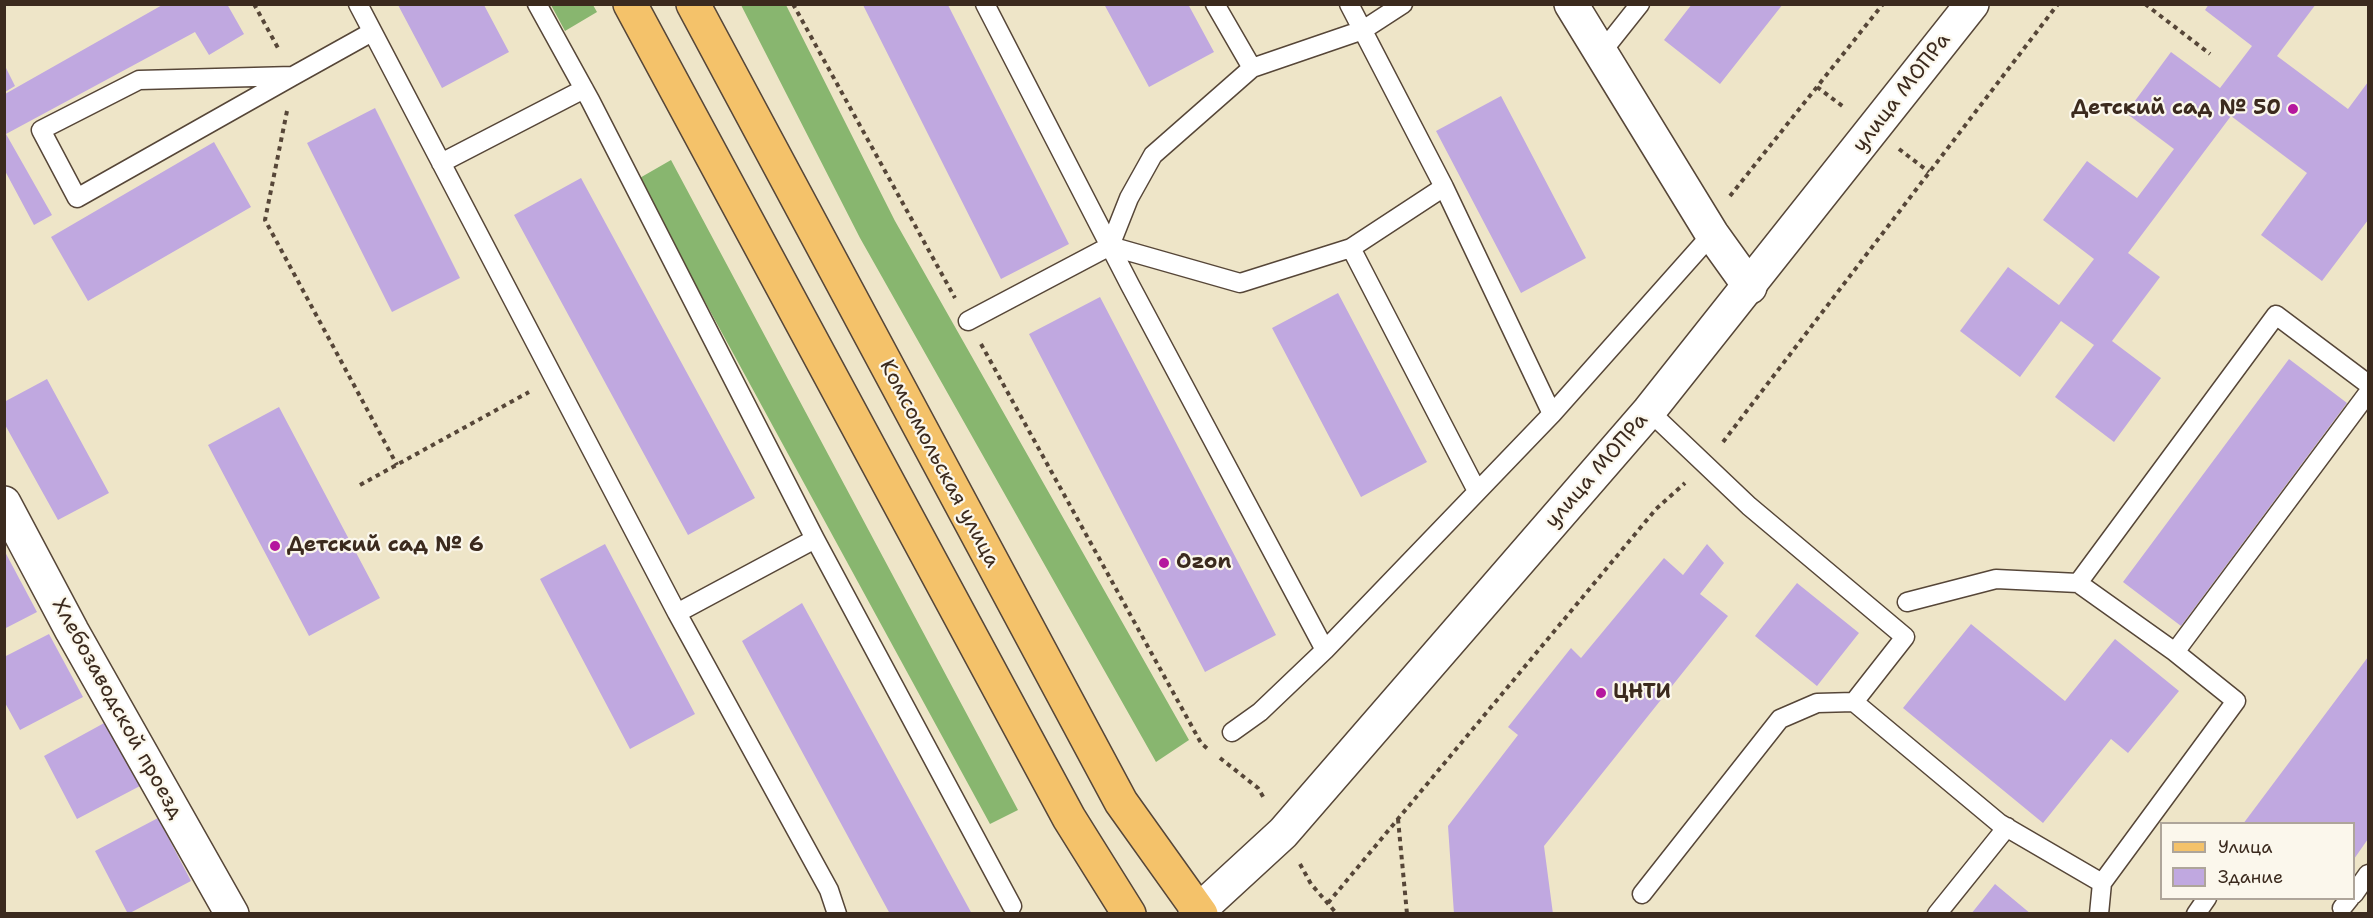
<!DOCTYPE html>
<meta charset="utf-8">
<style>
body{margin:0}
#map{position:relative;width:2373px;height:918px;overflow:hidden;background:#eee5c8;font-family:"Shantell Sans",sans-serif}
canvas{display:block}
.frame{position:absolute;inset:0;border:6px solid #3b2a1e;pointer-events:none}
.legend{position:absolute;left:2160px;top:822px;width:195px;height:78px;box-sizing:border-box;background:#fbf7ec;border:2px solid #aea59a;margin:0;padding:8px 10px;list-style:none;font-size:18px;color:#3b2a1e}
.legend li{display:flex;align-items:center;gap:12px;height:30px}
.legend b{width:30px;border:2px solid #aea59a}
</style>
<div id="map">
<canvas width="2373" height="918"></canvas>
<div class="frame"></div>
<ul class="legend">
<li><b style="height:8px;background:#f4c26a"></b>Улица</li>
<li><b style="height:16px;background:#c0a8e0"></b>Здание</li>
</ul>
</div>
<script>
const g = document.querySelector('canvas').getContext('2d');
g.lineJoin = 'round';
function paint(path, color) {
  g.fillStyle = color;
  g.fill(path, 'evenodd');
}
function shape(rows) {
  const path = new Path2D();
  for (const r of rows) {
    path.moveTo(r[0], r[1]);
    for (let i = 2; i < r.length; i += 2) path.lineTo(r[i], r[i + 1]);
  }
  return path;
}
function trace(path, color, width, dash) {
  g.strokeStyle = color;
  g.lineWidth = width;
  g.lineCap = dash ? 'butt' : 'round';
  g.setLineDash(dash || []);
  g.stroke(path);
}
function write(font, color, halo, rows, align = 'center') {
  g.font = font + ' "Shantell Sans",sans-serif';
  g.lineWidth = 4.5;
  g.setLineDash([]);
  g.textBaseline = 'middle';
  g.strokeStyle = halo;
  g.fillStyle = color;
  for (const [text, x, y, turn = 0] of rows) {
    g.save();
    g.translate(x, y);
    g.rotate((+turn || 0) * Math.PI / 180);
    g.textAlign = isNaN(turn) ? turn : align;
    if (halo) g.strokeText(text, 0, 0);
    g.fillText(text, 0, 0);
    g.restore();
  }
}
const forest = shape([
 [551,5,593,5,597,12,565,31],
 [741,5,786,5,895,221,1189,740,1156,762,860,238],
 [671,160,1018,810,990,824,638,179]
]);
const building = shape([
 [164,4,227,4,244,34,209,55,195,32,6,134,52,215,34,225,4,169,5,94],
 [1104,4,1188,4,1214,52,1149,87],
 [1692,4,1783,4,1720,84,1664,40],
 [2209,4,2316,4,2277,56,2348,109,2368,82,2368,220,2322,281,2261,235,2307,173,2231,116,2128,253,2160,277,2112,341,2161,378,2114,442,2055,397,2094,345,2061,321,2020,377,1960,331,2008,267,2059,305,2094,259,2043,220,2087,161,2137,198,2174,149,2126,113,2171,52,2220,88,2252,46,2205,10],
 [398,5,484,5,509,52,442,88],
 [863,5,948,5,1069,244,1001,279],
 [5,66,15,86,5,92],
 [1501,96,1586,258,1521,293,1436,131],
 [375,108,460,278,392,312,307,143],
 [214,142,251,207,88,301,51,237],
 [581,178,755,498,688,535,514,215],
 [1338,293,1427,462,1361,497,1272,328],
 [1100,297,1276,635,1205,672,1029,334],
 [2289,359,2347,403,2181,626,2123,582],
 [47,379,109,493,58,520,4,423,4,402],
 [279,407,380,598,309,636,208,445],
 [605,544,695,714,630,749,540,579],
 [1707,544,1724,563,1700,594,1728,616,1544,846,1553,914,1454,914,1448,826,1518,735,1508,727,1571,648,1581,658,1664,558,1683,575],
 [4,550,37,612,4,629],
 [1797,583,1859,633,1817,686,1755,636],
 [802,603,972,914,890,914,742,641],
 [1971,624,2065,701,2115,639,2179,691,2128,753,2111,739,2043,823,1903,708],
 [49,634,83,697,20,730,4,701,4,657],
 [2368,657,2368,839,2354,859,2354,824,2243,824],
 [106,722,140,786,77,819,44,756],
 [158,818,191,881,128,914,95,851],
 [1995,884,2031,914,1971,914]
]);
const path = shape([
 [254,4,278,48],
 [793,4,955,298],
 [2145,4,2210,54],
 [1817,87,1845,108],
 [287,111,265,220,397,465],
 [1899,149,1929,172],
 [1730,196,1883,4],
 [981,344,1201,743,1209,750],
 [1723,442,2058,4],
 [360,485,529,392],
 [1220,758,1258,788,1265,800],
 [1398,819,1407,914],
 [1300,864,1311,884,1337,914],
 [1328,903,1656,509,1685,483]
]);
const service = shape([
 [358,4,677,613],
 [537,4,590,100,815,539,1012,906],
 [985,4,1130,285,1325,650],
 [1215,4,1252,68],
 [1349,4,1444,187,1552,414],
 [1601,53,1640,4],
 [293,76,139,80,41,130,77,198,293,76,372,32],
 [441,163,584,89],
 [1110,246,1240,283,1351,248,1444,187],
 [1351,248,1477,491],
 [968,321,1110,246,1129,198,1153,155,1252,68,1363,30,1403,4],
 [1649,411,1749,506,1905,637,1854,702,1999,823,2102,883],
 [815,539,677,613,829,890,837,914],
 [2078,583,2276,315,2368,384],
 [1907,602,1996,579,2078,583,2175,652,2236,701,2102,883,2099,914],
 [2175,652,2368,393],
 [1232,732,1260,712,1325,650,1552,414,1712,234],
 [1642,894,1780,719,1817,703,1854,702],
 [2354,894,2368,874],
 [2342,908,2350,898],
 [1937,914,2007,827],
 [2196,914,2207,898]
]);
const minor = shape([
 [1571,4,1712,234,1750,287],
 [4,503,72,631,232,914]
]);
const tertiary = shape([
 [1195,914,1283,833,1649,411,1972,4]
]);
const primary = shape([
 [630,4,1069,818,1129,914],
 [693,4,1121,802,1201,914]
]);
const markers = [
 [2293,109,6,"#b5179e"],
 [275,546,6,"#b5179e"],
 [1164,563,6,"#b5179e"],
 [1601,693,6,"#b5179e"]
];
const streetNames = [
 ["улица МОПРа",1902,93,-52],
 ["Комсомольская улица",939,464,62],
 ["улица МОПРа",1597,471,-49],
 ["Хлебозаводской проезд",117,709,61]
];
const poiNames = [
 ["Детский сад № 50",2281,109,"right"],
 ["Детский сад № 6",287,546],
 ["Ozon",1176,563],
 ["ЦНТИ",1613,693]
];
paint(forest, '#88b66f');
paint(building, '#c0a8e0');
trace(service, '#564638', 21);
trace(minor, '#564638', 36);
trace(tertiary, '#564638', 36);
trace(primary, '#564638', 36);
trace(path, '#564638', 4, [4.5, 4.5]);
trace(service, '#fff', 18);
trace(minor, '#fff', 33);
trace(tertiary, '#fff', 33);
trace(primary, '#f4c26a', 33);
for (const [x, y, r, color] of markers) {
  const dot = new Path2D();
  dot.arc(x, y, r, 0, 2 * Math.PI);
  g.fillStyle = color;
  g.fill(dot);
  trace(dot, '#fbf7ec', 2);
}
write('21px', '#3b2a1e', '#fbf7ec', streetNames);
write('bold 21px', '#3b2a1e', '#fbf7ec', poiNames, 'left');
</script>
